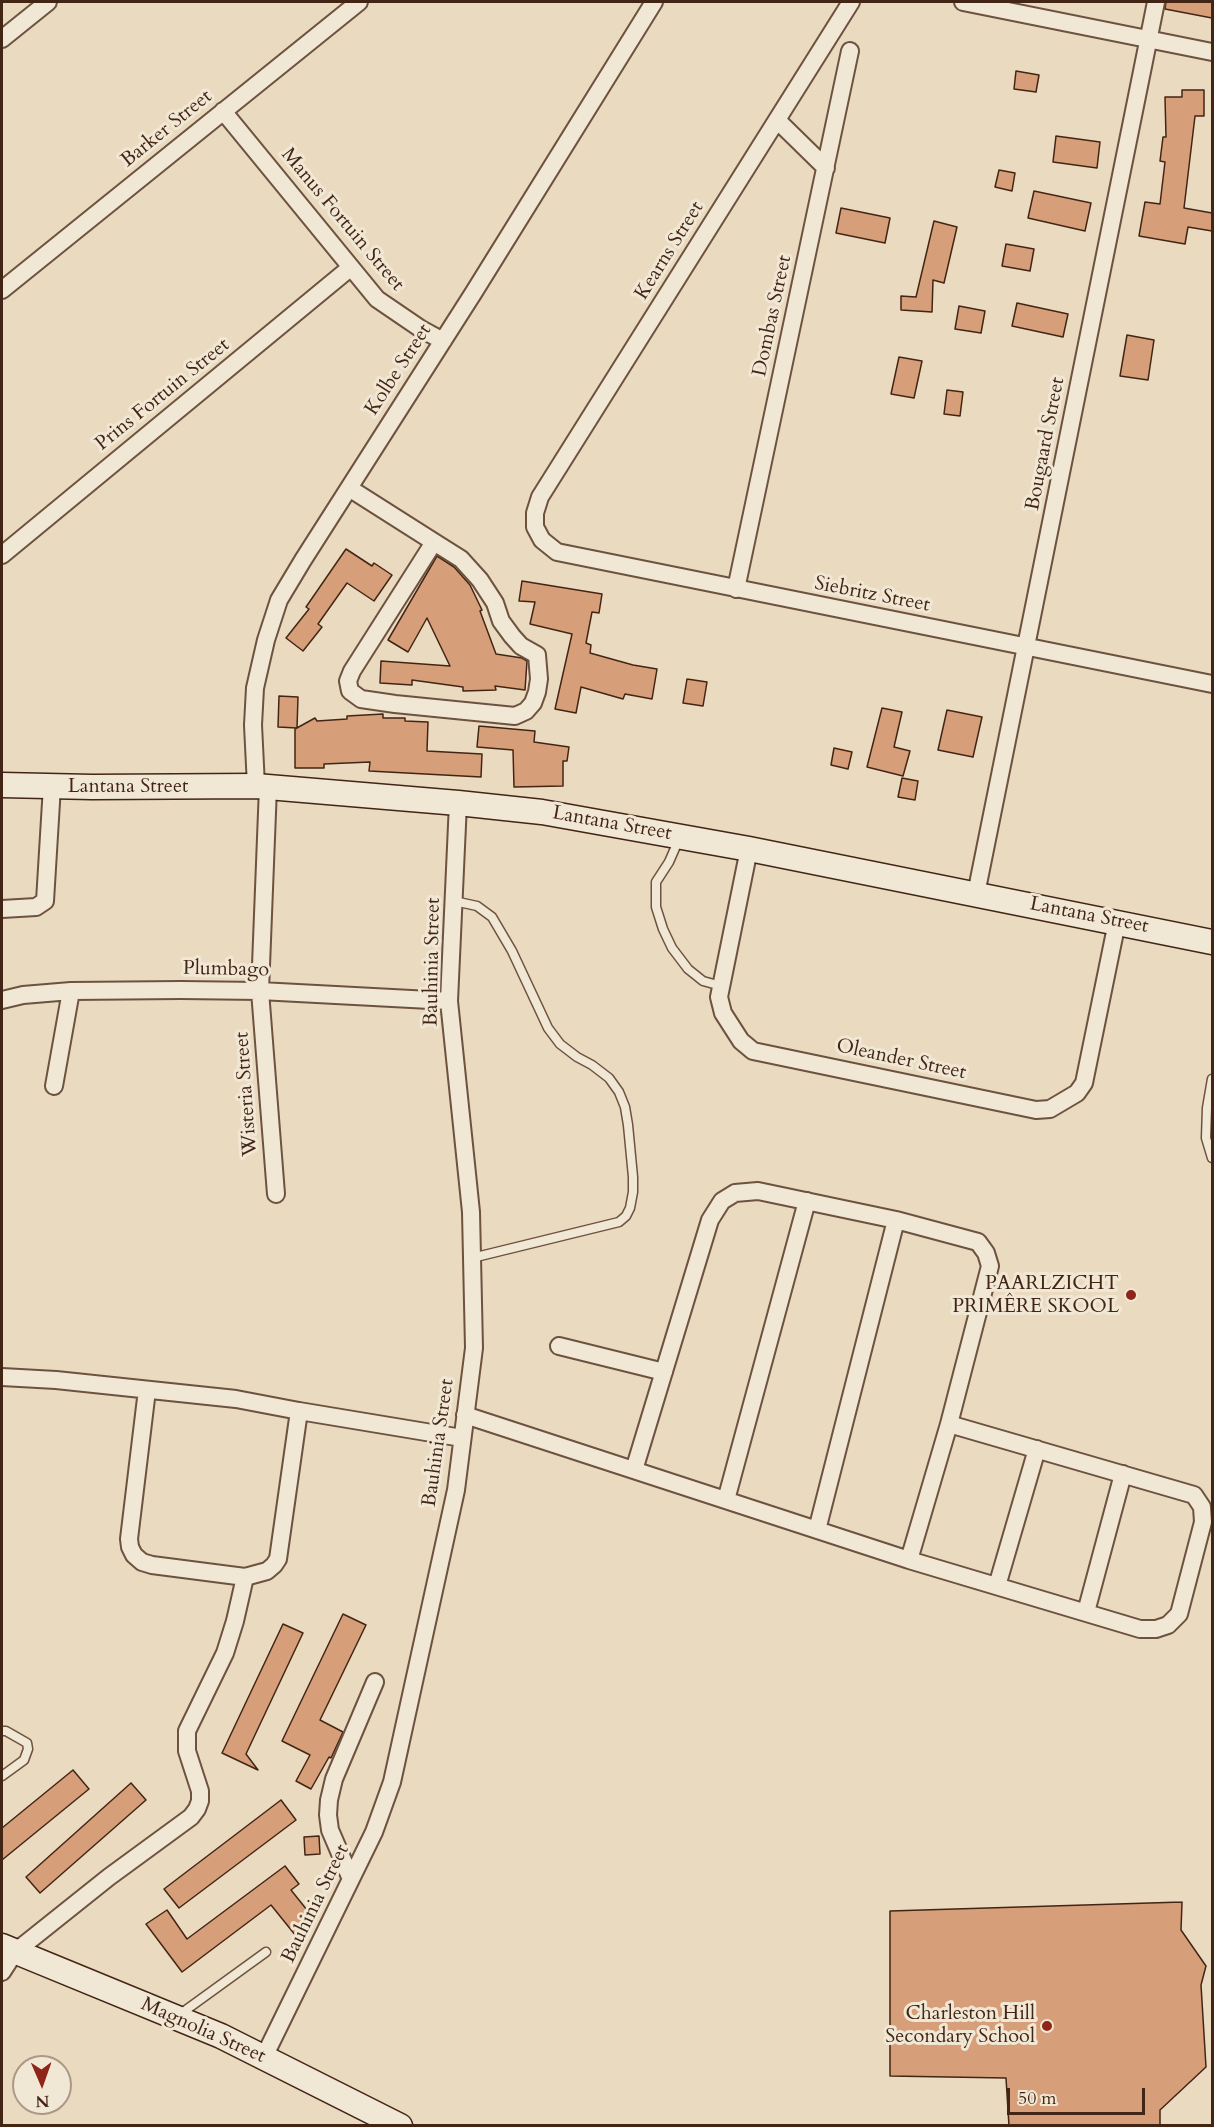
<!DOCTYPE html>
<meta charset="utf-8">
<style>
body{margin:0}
#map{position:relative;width:1214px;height:2127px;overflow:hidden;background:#eadabf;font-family:Cardo,serif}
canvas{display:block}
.frame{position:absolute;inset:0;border:3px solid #432515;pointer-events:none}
.north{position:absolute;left:12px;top:2055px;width:60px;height:60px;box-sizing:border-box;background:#f1e7d5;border:2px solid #ab9988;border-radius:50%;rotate:178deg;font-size:16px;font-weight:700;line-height:24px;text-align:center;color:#432515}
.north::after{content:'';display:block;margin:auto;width:21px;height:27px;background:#8f2418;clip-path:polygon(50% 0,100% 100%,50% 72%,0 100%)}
.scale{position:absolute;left:1007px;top:2088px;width:138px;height:27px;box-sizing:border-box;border:3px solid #432515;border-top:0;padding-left:8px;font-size:18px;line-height:21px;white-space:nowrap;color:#432515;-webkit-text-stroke:4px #f1e7d5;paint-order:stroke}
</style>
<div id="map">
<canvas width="1214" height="2127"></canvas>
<div class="frame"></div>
<div class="north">N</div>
<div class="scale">50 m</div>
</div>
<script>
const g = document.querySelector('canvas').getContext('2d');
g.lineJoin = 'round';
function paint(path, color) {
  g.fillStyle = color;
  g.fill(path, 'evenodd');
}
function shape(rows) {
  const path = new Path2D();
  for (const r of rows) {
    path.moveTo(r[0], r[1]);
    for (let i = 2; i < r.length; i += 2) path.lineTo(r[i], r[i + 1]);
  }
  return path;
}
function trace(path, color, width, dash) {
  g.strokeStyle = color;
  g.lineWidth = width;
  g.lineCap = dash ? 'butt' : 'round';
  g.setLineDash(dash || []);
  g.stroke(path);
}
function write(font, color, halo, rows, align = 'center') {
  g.font = font + ' Cardo,serif';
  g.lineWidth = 6;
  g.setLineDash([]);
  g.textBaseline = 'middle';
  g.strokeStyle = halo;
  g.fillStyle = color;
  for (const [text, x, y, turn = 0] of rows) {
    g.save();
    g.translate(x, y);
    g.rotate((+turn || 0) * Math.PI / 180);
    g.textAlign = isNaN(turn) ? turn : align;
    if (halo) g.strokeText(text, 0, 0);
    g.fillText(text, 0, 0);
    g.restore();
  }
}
const building = shape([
 [1166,2,1212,2,1212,18,1165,9,1166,2],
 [1016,71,1039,75,1036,92,1014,89,1016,71],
 [1182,90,1204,90,1204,116,1195,116,1184,208,1212,213,1212,231,1188,227,1185,244,1139,236,1145,202,1160,204,1165,162,1160,161,1163,137,1166,137,1165,97,1182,97,1182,90],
 [1056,136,1100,142,1097,168,1053,162,1056,136],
 [999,170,1015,173,1012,191,995,187,999,170],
 [1034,191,1091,203,1085,231,1028,218,1034,191],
 [841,208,890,218,885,243,836,233,841,208],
 [934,221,957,227,944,283,933,280,932,312,901,310,901,296,916,297,934,221],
 [1006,244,1034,249,1030,271,1002,266,1006,244],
 [1017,303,1068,314,1063,337,1012,326,1017,303],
 [959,306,985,311,981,333,955,329,959,306],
 [1127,335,1154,340,1148,380,1120,376,1127,335],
 [899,357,922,361,914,398,891,394,899,357],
 [947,390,963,392,960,416,944,414,947,390],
 [346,549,372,566,374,563,392,575,374,601,347,583,318,624,322,627,303,651,286,638,309,609,306,607,346,549],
 [437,556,454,567,470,585,482,610,480,611,496,654,522,658,527,661,525,690,495,686,496,690,463,691,463,687,412,680,412,685,380,683,381,661,450,666,427,618,408,652,388,640,437,556],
 [522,581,602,594,599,613,592,612,586,643,591,645,590,653,633,665,657,669,652,699,625,694,623,699,581,687,576,713,555,709,572,634,530,624,535,602,519,601,522,581],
 [687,679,707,682,703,706,683,703,687,679],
 [279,696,298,697,297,728,278,727,279,696],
 [882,708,902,712,894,747,910,751,903,776,867,767,882,708],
 [947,710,982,717,973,757,938,750,947,710],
 [383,714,383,718,405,718,405,721,428,722,427,751,482,754,481,777,369,771,370,762,324,764,324,768,295,768,295,729,315,718,317,721,347,719,347,716,383,714],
 [479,726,535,731,534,742,569,747,567,761,563,761,563,786,514,787,513,750,477,747,479,726],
 [834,748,852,752,848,769,831,765,834,748],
 [902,778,918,781,915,800,898,797,902,778],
 [343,1614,366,1625,320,1720,343,1732,331,1758,329,1757,311,1789,296,1781,310,1755,282,1741,343,1614],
 [283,1624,303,1633,246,1754,258,1770,222,1753,283,1624],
 [73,1770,89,1789,2,1860,2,1828,73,1770],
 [131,1783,146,1800,40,1893,26,1877,131,1783],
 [281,1800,296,1820,179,1908,164,1889,281,1800],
 [319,1836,320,1854,305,1855,304,1837,319,1836],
 [285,1866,299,1884,291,1890,315,1920,296,1936,271,1905,182,1972,146,1924,167,1910,187,1939,285,1866],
 [1182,1902,1181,1930,1206,1966,1201,1985,1206,2067,1160,2110,1160,2126,1009,2126,1006,2078,890,2076,890,1911,1182,1902]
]);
const lane = shape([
 [679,839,669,862,656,882,656,907,663,929,672,948,688,969,703,981,721,986],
 [454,901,477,906,492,917,512,951,548,1028,560,1044,577,1057,592,1065,609,1078,619,1092,625,1107,628,1125,633,1177,633,1192,630,1208,626,1216,619,1222,472,1258],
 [1212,1079,1207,1108,1206,1138,1212,1158],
 [2,1731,6,1731,27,1743,28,1749,24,1760,2,1776],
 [179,2015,266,1952]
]);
const street = shape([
 [851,2,540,497,535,513,535,527,542,540,557,552,1212,684],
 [963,2,1212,52],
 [2,39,48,2],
 [223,111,377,299,421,329,443,341],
 [777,120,826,168],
 [2,290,359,2],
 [349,488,434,542,461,559,480,580,495,603,501,621,512,636,521,646,537,655,539,679,537,692,533,703,526,711,515,716,395,704,361,699,350,691,348,681,352,671,434,542],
 [2,555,350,268],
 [736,589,850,51],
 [256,786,253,725,255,688,266,640,279,600,303,560,474,292,654,2],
 [268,787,260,991,276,1194],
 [749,849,719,997,723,1013,741,1041,753,1051,1036,1110,1050,1109,1077,1093,1084,1083,1117,922],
 [976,894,1156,2],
 [2,909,36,907,45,901,52,786],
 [2,1000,23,995,71,991,181,990,260,991,449,1001],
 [54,1086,71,991],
 [559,1346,664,1372],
 [2,1377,56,1380,236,1399,299,1411,462,1438],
 [147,1390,129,1539,130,1547,134,1555,142,1562,152,1565,245,1577,267,1571,274,1565,278,1559,299,1411],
 [465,1415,909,1560,1140,1629,1156,1629,1168,1625,1179,1614,1203,1522,1202,1507,1194,1495,949,1424],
 [634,1470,710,1220,722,1201,735,1193,758,1191,896,1220,978,1242,986,1253,990,1266,949,1424,909,1560],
 [726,1500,807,1201],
 [817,1530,896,1220],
 [997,1586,1037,1449],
 [1086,1612,1123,1474],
 [351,1879,330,1830,328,1815,329,1800,334,1779,375,1682],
 [2,1972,15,1952,109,1877,191,1817,197,1809,200,1801,200,1791,187,1751,187,1731,225,1653,235,1621,245,1577],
 [264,2057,374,1832,392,1782,456,1490,474,1348,471,1212,449,1001,458,803]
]);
const secondary = shape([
 [2,785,92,787,256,786,458,803,542,812,749,849,1212,942],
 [2,1946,221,2036,400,2126]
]);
const markers = [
 [1131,1295,6,"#8f2418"],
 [1047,2026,6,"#8f2418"]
];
const streetNames = [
 ["Barker Street",167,129,-39],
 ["Manus Fortuin Street",342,220,50],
 ["Kearns Street",670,251,-58],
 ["Dombas Street",773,316,-78],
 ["Kolbe Street",399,370,-57],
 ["Prins Fortuin Street",163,395,-39],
 ["Bougaard Street",1046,444,-79],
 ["Siebritz Street",872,595,11],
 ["Lantana Street",128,787],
 ["Lantana Street",612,824,10],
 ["Lantana Street",1089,916,11],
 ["Bauhinia Street",433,962,-89],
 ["Plumbago",226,970,1],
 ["Oleander Street",901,1060,12],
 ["Wisteria Street",247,1094,-94],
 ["Bauhinia Street",439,1443,-82],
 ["Bauhinia Street",316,1904,-64],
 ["Magnolia Street",203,2031,24]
];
const poiNames = [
 ["PAARLZICHT",1119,1284],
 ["PRIMÊRE SKOOL",1119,1307],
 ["Charleston Hill",1035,2014],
 ["Secondary School",1035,2037]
];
paint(building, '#d69f79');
trace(building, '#432515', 1.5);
trace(lane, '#6d5240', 11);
trace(street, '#6d5240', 20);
trace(secondary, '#432515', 27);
trace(lane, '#f1e7d5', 8);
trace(street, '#f1e7d5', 16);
trace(secondary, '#f1e7d5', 24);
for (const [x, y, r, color] of markers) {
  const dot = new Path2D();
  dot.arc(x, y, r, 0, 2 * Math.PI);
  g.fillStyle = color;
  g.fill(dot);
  trace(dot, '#f1e7d5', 2);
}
write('20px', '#432515', '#f1e7d5', streetNames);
write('20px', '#432515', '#f1e7d5', poiNames, 'right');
</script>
